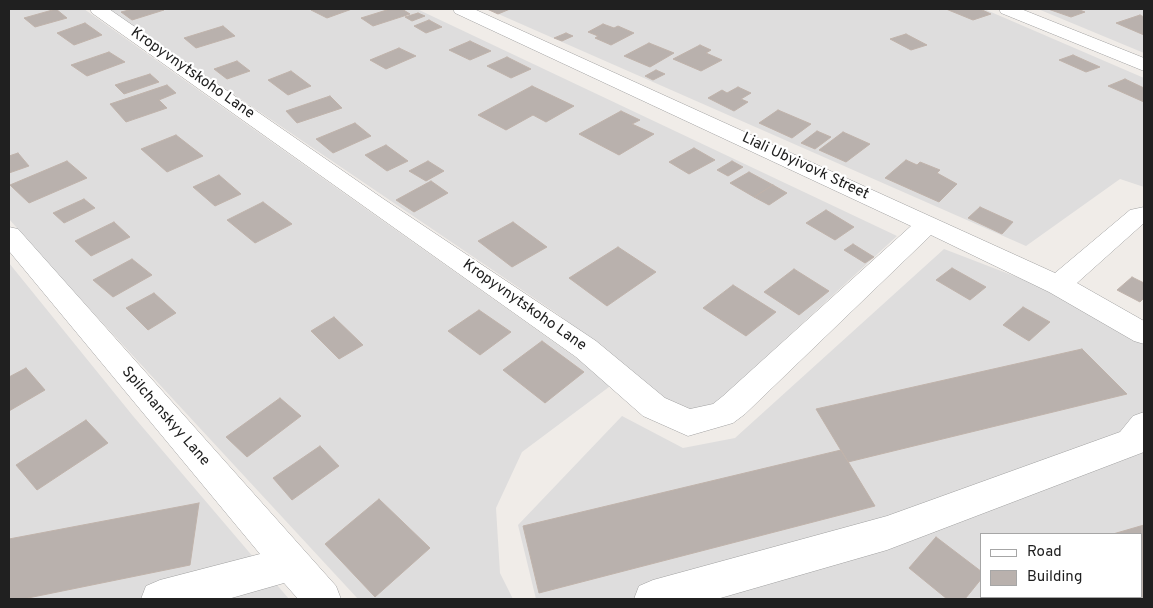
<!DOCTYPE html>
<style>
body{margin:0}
#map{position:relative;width:1153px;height:608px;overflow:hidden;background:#f0ece8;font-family:Overpass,sans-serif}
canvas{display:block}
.frame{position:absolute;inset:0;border:10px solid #202020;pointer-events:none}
.legend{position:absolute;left:980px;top:533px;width:162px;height:65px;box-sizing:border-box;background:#fff;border:1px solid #a6a6a6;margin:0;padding:6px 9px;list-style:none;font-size:15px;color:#202020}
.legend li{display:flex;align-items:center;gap:10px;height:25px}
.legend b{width:25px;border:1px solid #a6a6a6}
</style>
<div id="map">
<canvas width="1153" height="608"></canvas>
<div class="frame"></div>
<ul class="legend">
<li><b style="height:6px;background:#fff"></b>Road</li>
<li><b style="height:14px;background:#b9b1ad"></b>Building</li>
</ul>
</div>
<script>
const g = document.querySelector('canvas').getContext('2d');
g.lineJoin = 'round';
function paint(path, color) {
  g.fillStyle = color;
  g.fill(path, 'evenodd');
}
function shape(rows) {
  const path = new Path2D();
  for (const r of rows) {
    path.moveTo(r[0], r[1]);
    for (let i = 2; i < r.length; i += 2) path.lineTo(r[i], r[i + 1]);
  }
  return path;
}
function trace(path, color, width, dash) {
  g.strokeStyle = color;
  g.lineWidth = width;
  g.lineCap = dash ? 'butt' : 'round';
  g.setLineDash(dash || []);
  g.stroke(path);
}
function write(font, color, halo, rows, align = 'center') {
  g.font = font + ' Overpass,sans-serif';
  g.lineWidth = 4.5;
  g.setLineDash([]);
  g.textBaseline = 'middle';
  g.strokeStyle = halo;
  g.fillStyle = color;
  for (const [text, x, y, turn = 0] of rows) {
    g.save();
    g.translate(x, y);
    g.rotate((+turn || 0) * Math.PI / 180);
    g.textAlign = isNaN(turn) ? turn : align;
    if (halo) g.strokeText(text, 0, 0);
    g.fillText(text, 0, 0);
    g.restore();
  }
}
const residential = shape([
 [9,9,84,9,613,384,522,452,496,508,500,573,513,599,358,599,61,278,9,219],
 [108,9,417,9,897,236,715,404,703,412,669,406,559,315],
 [487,9,984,9,1144,78,1144,187,1120,179,1026,246],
 [1038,9,1144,9,1144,53],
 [944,249,1043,287,1144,342,1144,599,536,599,518,525,622,416,683,448,735,438],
 [982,534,1142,534,1142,597,982,597],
 [9,263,133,416,289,599,9,599]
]);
const building = shape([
 [56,9,67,18,35,27,24,18,56,9],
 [133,9,162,9,164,10,132,20,121,12,133,9],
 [313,9,352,9,327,18,311,10,313,9],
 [390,9,402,9,410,14,373,26,361,18,390,9],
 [487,9,510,9,498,14,487,9],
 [946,9,980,9,991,14,973,20,946,9],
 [1048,9,1077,9,1085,12,1071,17,1048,9],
 [418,13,425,16,412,21,405,17,418,13],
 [1140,15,1144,17,1144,35,1116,23,1140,15],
 [429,20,442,27,426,33,414,26,429,20],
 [85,23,102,35,74,45,57,33,85,23],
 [603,24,614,28,618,26,634,33,611,45,595,38,598,36,588,32,603,24],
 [223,26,235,36,196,48,184,38,223,26],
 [566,33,573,36,562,41,554,38,566,33],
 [906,34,927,45,911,50,890,39,906,34],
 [470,41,491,51,470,60,449,50,470,41],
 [649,43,674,53,650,67,624,56,649,43],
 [700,45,711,50,706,53,722,60,701,71,673,59,700,45],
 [399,48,416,56,386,69,370,60,399,48],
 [109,52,125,62,87,76,71,65,109,52],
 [1073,55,1100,67,1086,72,1059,60,1073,55],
 [507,57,531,69,511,78,487,66,507,57],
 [237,61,250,71,227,79,214,69,237,61],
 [656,70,665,74,653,80,645,76,656,70],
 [291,71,311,86,288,95,268,80,291,71],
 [150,74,159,82,124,94,115,85,150,74],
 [1125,79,1144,88,1144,102,1108,86,1125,79],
 [167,85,176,93,159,100,167,108,126,122,110,104,167,85],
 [532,86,574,106,546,122,533,115,506,130,478,115,532,86],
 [738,87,751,93,741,99,748,102,734,111,708,98,722,90,727,93,738,87],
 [330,96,342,108,297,123,286,111,330,96],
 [778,110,811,124,792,138,759,123,778,110],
 [621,111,640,120,632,124,654,134,619,155,579,134,621,111],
 [355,123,371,136,333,153,316,139,355,123],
 [817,131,831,137,815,149,801,143,817,131],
 [843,132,870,144,846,162,819,150,843,132],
 [176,135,203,156,167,172,141,149,176,135],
 [386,145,408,161,387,171,365,155,386,145],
 [694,148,715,160,689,174,669,162,694,148],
 [18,153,29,166,9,173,9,156,18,153],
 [906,160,917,165,920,162,940,170,937,173,957,184,939,202,885,178,906,160],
 [67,161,87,178,29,203,10,185,67,161],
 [428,161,444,171,426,181,409,171,428,161],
 [732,161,743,167,728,176,717,170,732,161],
 [749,172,773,185,754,197,730,183,749,172],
 [219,175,241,194,215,206,193,187,219,175],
 [431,181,448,193,414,212,396,200,431,181],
 [773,185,787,193,769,205,754,197,773,185],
 [84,199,95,208,64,223,53,213,84,199],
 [263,202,292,224,255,243,227,220,263,202],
 [980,207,1013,222,1002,234,968,218,980,207],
 [826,210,854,227,835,240,806,223,826,210],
 [114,222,130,237,91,256,75,241,114,222],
 [513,222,547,247,512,267,478,241,513,222],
 [853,244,874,257,865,263,844,250,853,244],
 [618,247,656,272,607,306,569,278,618,247],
 [132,259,152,275,113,297,93,280,132,259],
 [952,268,986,287,970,300,936,280,952,268],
 [794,269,829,291,799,315,764,292,794,269],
 [1132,277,1144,283,1144,298,1140,302,1117,290,1132,277],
 [733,285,776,312,746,336,703,308,733,285],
 [154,293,176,313,148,330,126,308,154,293],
 [1023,307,1050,322,1029,341,1003,325,1023,307],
 [479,310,511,332,480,355,448,331,479,310],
 [334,317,363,345,339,359,311,331,334,317],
 [542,341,584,372,545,403,503,370,542,341],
 [1082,349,1127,394,848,462,816,409,1082,349],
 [26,368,45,390,9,411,9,377,26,368],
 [280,398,301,416,247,457,226,437,280,398],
 [86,420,108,443,37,490,16,465,86,420],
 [320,446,339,466,292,500,273,478,320,446],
 [841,450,875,506,539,593,523,526,841,450],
 [379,499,430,548,375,597,325,544,379,499],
 [199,503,190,565,23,599,9,599,9,539,199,503],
 [1144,525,1144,599,1058,599,1056,597,1142,597,1142,534,1113,534,1144,525],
 [936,537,982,572,982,578,965,599,947,599,909,568,936,537]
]);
const minor = shape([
 [90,9,109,9,382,198,596,341,665,398,690,409,713,404,723,396,911,226,455,13,453,9,474,9,1055,273,1130,210,1144,207,1144,223,1077,283,1144,321,1144,344,1134,341,1049,292,931,235,745,414,733,423,688,436,643,416,576,357,92,13,90,9],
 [999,9,1021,9,1144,58,1144,71,1001,13,999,9],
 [9,227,18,229,336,586,341,599,298,599,284,583,228,599,141,599,146,586,160,580,260,554,9,251,9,227],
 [1144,412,1144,452,887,550,717,599,634,599,639,586,653,580,887,516,1120,432,1133,416,1144,412]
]);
const streetNames = [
 ["Kropyvnytskoho Lane",192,74,35],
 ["Liali Ubyivovk Street",805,167,25],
 ["Kropyvnytskoho Lane",524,306,35],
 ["Spilchanskyy Lane",165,417,49]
];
paint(residential, '#dedddd');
paint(building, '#b9b1ad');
trace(building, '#c0b3ab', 1);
trace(minor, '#a1a1a1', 1);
paint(minor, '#fff');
write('15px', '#202020', '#fff', streetNames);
</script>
